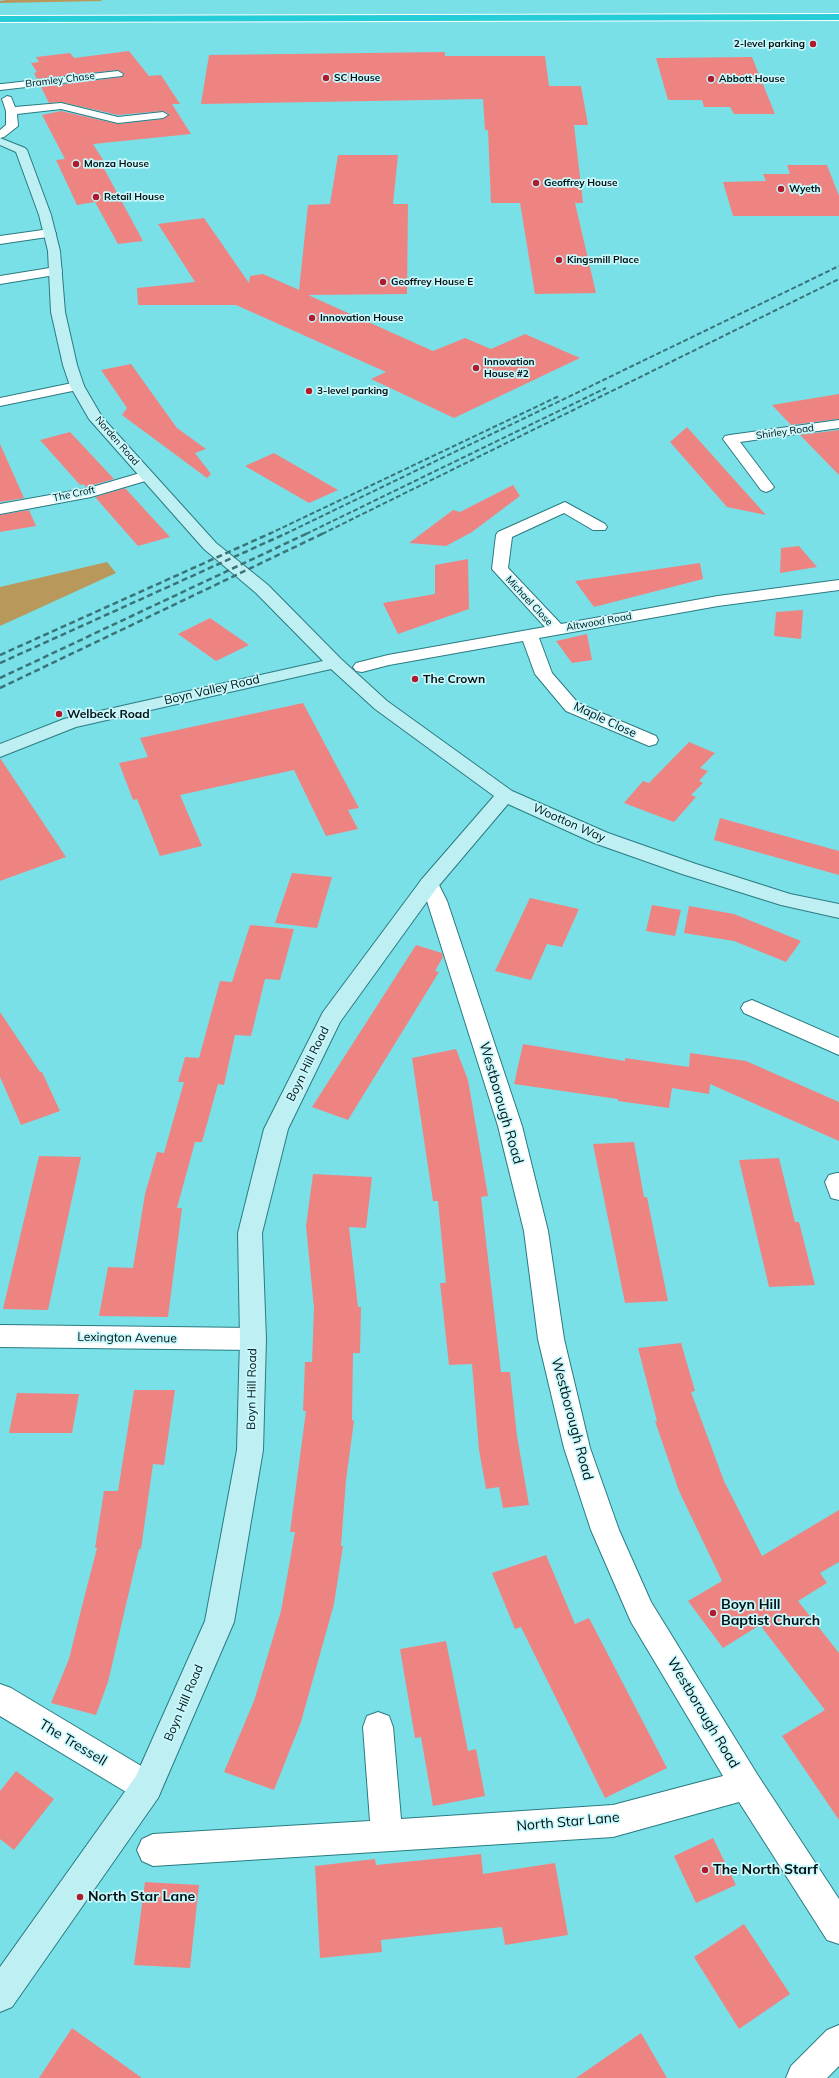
<!DOCTYPE html>
<style>
body{margin:0}
canvas{display:block;background:#79e0e8}
</style>
<canvas width="839" height="2078"></canvas>
<script>
const g = document.querySelector('canvas').getContext('2d');
g.lineJoin = 'round';
function paint(path, color) {
  g.fillStyle = color;
  g.fill(path, 'evenodd');
}
function shape(rows) {
  const path = new Path2D();
  for (const r of rows) {
    path.moveTo(r[0], r[1]);
    for (let i = 2; i < r.length; i += 2) path.lineTo(r[i], r[i + 1]);
  }
  return path;
}
function trace(path, color, width, dash) {
  g.strokeStyle = color;
  g.lineWidth = width;
  g.lineCap = dash ? 'butt' : 'round';
  g.setLineDash(dash || []);
  g.stroke(path);
}
function write(font, color, halo, rows, align = 'center') {
  g.font = font + ' Mulish,sans-serif';
  g.lineWidth = 3.5;
  g.setLineDash([]);
  g.textBaseline = 'middle';
  g.strokeStyle = halo;
  g.fillStyle = color;
  for (const [text, x, y, turn = 0] of rows) {
    g.save();
    g.translate(x, y);
    g.rotate((+turn || 0) * Math.PI / 180);
    g.textAlign = isNaN(turn) ? turn : align;
    if (halo) g.strokeText(text, 0, 0);
    g.fillText(text, 0, 0);
    g.restore();
  }
}
const green = shape([
 [101,0,102,1,0,3,0,1,6,0],
 [107,562,116,573,0,626,0,587]
]);
const building = shape([
 [129,51,149,76,161,75,180,104,172,104,191,134,93,144,105,163,101,163,143,241,118,244,95,202,77,205,56,160,65,159,42,115,61,111,118,124,163,119,169,114,163,111,118,115,61,102,49,103,41,87,122,77,124,74,118,70,37,79,34,73,37,72,31,63,39,62,36,57,70,53,74,58],
 [445,52,445,56,545,56,549,86,581,86,588,125,574,125,583,203,575,203,596,293,535,294,520,203,491,203,488,130,485,130,483,99,201,104,209,55],
 [752,57,775,114,734,114,730,107,704,107,702,100,668,100,656,58],
 [338,155,398,155,393,204,408,204,407,294,308,295,433,351,465,338,491,349,525,334,580,358,454,418,371,379,386,372,236,305,138,305,137,288,195,282,158,224,204,218,249,283,250,276,263,274,299,290,308,205,330,204],
 [787,165,827,165,839,196,839,216,733,216,723,182,766,181,763,174,790,174],
 [131,364,177,428,206,449,195,453,211,474,207,478,122,415,127,408,101,370],
 [839,394,839,419,791,425,772,405],
 [687,427,766,515,727,507,670,442],
 [839,430,839,475,800,435],
 [70,432,114,479,86,487,83,484,80,485,40,440],
 [0,444,24,498,0,502],
 [274,453,338,490,309,503,245,466],
 [513,485,520,496,472,532,446,546,409,543,453,510,460,512],
 [125,488,170,537,138,546,95,497],
 [29,510,36,526,0,532,0,515],
 [799,546,817,567,780,573,781,548],
 [468,559,469,609,398,634,383,603,435,594,435,565],
 [700,563,703,579,594,607,575,581],
 [803,610,801,639,774,636,776,612],
 [210,618,249,645,216,661,178,634],
 [587,634,592,660,572,663,556,641],
 [303,703,359,808,348,810,358,829,326,836,294,770,180,795,202,846,160,856,137,799,133,800,119,763,148,757,140,738],
 [689,742,715,753,700,768,708,771,699,781,703,783,691,795,696,797,674,822,624,803,643,781,649,783],
 [0,758,66,857,0,881],
 [720,818,839,851,839,875,714,840],
 [292,873,332,877,317,928,275,923],
 [530,898,579,909,562,947,547,944,531,980,495,971],
 [652,905,681,910,675,936,646,931],
 [689,906,734,914,801,941,786,962,734,941,684,933],
 [250,925,294,929,280,980,265,979,251,1036,235,1035,224,1085,218,1084,202,1142,195,1142,177,1208,182,1208,168,1317,99,1316,108,1267,133,1268,145,1194,157,1152,164,1153,184,1082,178,1082,185,1057,199,1058,220,981,232,982],
 [416,945,442,953,443,957,435,971,439,972,348,1120,312,1107],
 [0,1012,40,1072,42,1072,60,1111,21,1125,0,1077],
 [523,1044,625,1061,625,1058,689,1067,690,1053,746,1061,839,1102,839,1141,710,1084,709,1094,672,1088,669,1108,618,1101,618,1099,514,1084],
 [456,1049,468,1080,488,1196,481,1197,501,1372,510,1372,517,1436,529,1505,503,1508,499,1487,486,1489,479,1450,472,1364,449,1365,440,1283,446,1283,438,1201,433,1201,412,1058],
 [634,1142,644,1197,647,1197,668,1301,625,1303,593,1144],
 [39,1156,81,1157,48,1310,3,1309],
 [779,1158,795,1222,799,1222,815,1285,769,1287,739,1160],
 [313,1174,372,1177,366,1228,349,1227,358,1307,361,1307,360,1353,353,1353,352,1420,354,1421,346,1480,341,1546,343,1546,334,1604,301,1722,274,1790,224,1772,254,1701,281,1611,295,1532,290,1532,306,1411,303,1411,305,1362,312,1362,314,1308,306,1226],
 [681,1343,695,1391,691,1392,724,1481,762,1556,839,1510,839,1562,820,1573,827,1583,798,1601,839,1653,839,1820,782,1736,825,1710,760,1625,723,1648,688,1601,722,1581,679,1491,655,1421,657,1421,638,1348],
 [134,1390,175,1390,164,1465,153,1464,141,1549,139,1549,108,1682,96,1715,51,1703,69,1659,81,1610,97,1548,95,1548,104,1491,118,1491],
 [17,1393,79,1394,72,1433,9,1433],
 [546,1555,575,1624,589,1618,667,1768,605,1798,521,1627,515,1629,492,1573],
 [446,1641,468,1751,476,1749,485,1796,433,1806,421,1737,415,1738,400,1649],
 [16,1771,54,1799,14,1850,0,1839,0,1791],
 [713,1838,736,1885,696,1903,674,1856],
 [481,1854,483,1874,555,1863,568,1935,505,1945,502,1927,381,1940,382,1952,320,1958,315,1866,375,1859,376,1865],
 [145,1882,199,1885,190,1968,134,1965],
 [744,1924,790,1994,739,2029,694,1957],
 [72,2028,142,2078,39,2078],
 [641,2033,667,2078,576,2078]
]);
const street = shape([
 [118,71,123,74,122,76,0,90,0,84,2,84,118,71],
 [7,96,11,97,15,107,61,103,118,117,163,112,168,115,163,118,118,123,61,109,17,114,18,126,4,137,0,138,0,130,6,125,6,111,2,99,7,96],
 [50,229,56,233,54,236,0,244,0,236,50,229],
 [56,267,61,268,62,271,61,274,0,284,0,276,56,267],
 [77,382,82,383,84,386,82,389,0,406,0,398,77,382],
 [839,420,839,428,740,442,774,487,771,490,766,492,761,490,723,439,725,436,730,435,839,420],
 [147,471,152,473,155,476,152,479,91,497,0,514,0,504,89,488,147,471],
 [565,502,605,524,607,527,605,530,593,530,564,513,512,537,508,568,561,624,718,596,839,580,839,590,718,606,539,638,552,673,578,703,656,736,658,740,656,744,649,746,566,711,535,674,523,641,389,665,362,672,356,671,353,667,356,663,388,655,545,627,492,569,496,535,498,532,565,502],
 [429,877,436,879,447,901,522,1126,548,1231,564,1339,590,1448,619,1530,651,1602,757,1774,839,1899,839,1944,827,1940,739,1802,613,1837,153,1866,142,1861,137,1850,142,1839,153,1834,370,1821,363,1727,367,1716,378,1712,389,1716,393,1727,401,1819,613,1805,723,1776,631,1622,591,1530,564,1448,538,1339,524,1231,498,1126,427,901,419,884,422,879,429,877],
 [752,1000,839,1038,839,1055,744,1013,741,1008,744,1003,752,1000],
 [837,1173,839,1173,839,1200,831,1198,825,1182,829,1175,837,1173],
 [0,1325,253,1328,262,1331,266,1339,262,1347,253,1350,0,1347,0,1325],
 [0,1684,11,1688,158,1776,162,1787,158,1798,147,1802,136,1798,0,1716,0,1684],
 [839,2025,839,2066,827,2078,786,2078,791,2066,827,2030,839,2025]
]);
const secondary = shape([
 [0,138,25,148,27,150,51,215,60,251,65,312,77,365,84,386,102,417,216,543,268,585,341,659,387,701,512,791,608,833,696,864,790,894,839,904,839,918,781,905,682,874,594,843,508,804,436,889,340,1022,288,1129,262,1233,266,1339,263,1450,234,1622,158,1798,12,2007,0,2012,0,1967,136,1776,205,1621,237,1450,240,1339,238,1233,264,1129,323,1012,422,879,494,796,375,709,331,669,76,727,0,757,0,744,64,719,323,661,256,593,204,549,89,419,70,386,63,365,51,312,48,251,39,215,16,152,0,145,0,138]
]);
const highway = shape([
 [839,14,839,20,0,22,0,16,839,14]
]);
const railFar1 = shape([
 [269,534,559,396],
 [285,534,839,266],
 [306,534,606,388],
 [322,534,839,279]
]);
const rail = shape([
 [0,655,271,533],
 [0,663,287,533],
 [0,678,308,533],
 [0,688,324,533]
]);
const markers = [
 [813,44,4,"#af1b2d"],
 [326,78,4,"#af1b2d"],
 [711,79,4,"#af1b2d"],
 [76,164,4,"#af1b2d"],
 [536,183,4,"#af1b2d"],
 [781,189,4,"#af1b2d"],
 [96,197,4,"#af1b2d"],
 [559,260,4,"#af1b2d"],
 [383,282,4,"#af1b2d"],
 [312,318,4,"#af1b2d"],
 [476,368,4,"#af1b2d"],
 [309,391,4,"#af1b2d"],
 [415,679,4,"#af1b2d"],
 [59,714,4,"#af1b2d"],
 [713,1613,4,"#af1b2d"],
 [705,1870,4,"#af1b2d"],
 [80,1897,4,"#af1b2d"]
];
const farPoinames = [
 ["2-level parking",805,44,"right"],
 ["SC House",334,78],
 ["Abbott House",719,79],
 ["Monza House",84,164],
 ["Geoffrey House",544,183],
 ["Wyeth",789,189],
 ["Retail House",104,197],
 ["Kingsmill Place",567,260],
 ["Geoffrey House E",391,282],
 ["Innovation House",320,318],
 ["Innovation",484,362],
 ["House #2",484,374],
 ["3-level parking",317,391]
];
const farStreetnames = [
 ["Bramley Chase",60,80,-7],
 ["Shirley Road",785,432,-8],
 ["Norden Road",117,441,49],
 ["The Croft",74,494,-12],
 ["Michael Close",529,601,47],
 ["Altwood Road",599,622,-10]
];
const poiNames = [
 ["The Crown",423,679],
 ["Welbeck Road",67,714]
];
const streetNames = [
 ["Boyn Valley Road",212,690,-13],
 ["Maple Close",605,720,25],
 ["Wootton Way",569,823,24],
 ["Boyn Hill Road",308,1064,-64],
 ["Lexington Avenue",127,1338,1],
 ["Boyn Hill Road",252,1389,-89],
 ["Boyn Hill Road",184,1703,-67]
];
const nearStreetnames = [
 ["Westborough Road",501,1103,74],
 ["Westborough Road",572,1419,75],
 ["Westborough Road",703,1713,59],
 ["The Tressell",73,1743,31],
 ["North Star Lane",568,1822,-5]
];
const nearPoinames = [
 ["Boyn Hill",721,1605],
 ["Baptist Church",721,1621],
 ["The North Starf",713,1870],
 ["North Star Lane",88,1897]
];
paint(green, '#b9985c');
paint(building, '#ee8482');
trace(street, '#2a7b81', 2);
trace(secondary, '#2a7b81', 2);
trace(highway, '#fff', 2);
paint(street, '#fff');
paint(secondary, '#bef0f3');
paint(highway, '#25cdd8');
trace(railFar1, '#3a7479', 2, [5, 2.5]);
trace(rail, '#3a7479', 2.5, [6, 3.5]);
for (const [x, y, r, color] of markers) {
  const dot = new Path2D();
  dot.arc(x, y, r, 0, 2 * Math.PI);
  g.fillStyle = color;
  g.fill(dot);
  trace(dot, '#c9f8fc', 1.5);
}
write('bold 10px', '#001113', '#c9f8fc', farPoinames, 'left');
write('10px', '#001113', '#c9f8fc', farStreetnames);
write('bold 12px', '#001113', '#c9f8fc', poiNames, 'left');
write('12px', '#001113', '#c9f8fc', streetNames);
write('14px', '#001113', '#c9f8fc', nearStreetnames);
write('bold 14px', '#001113', '#c9f8fc', nearPoinames, 'left');
</script>
